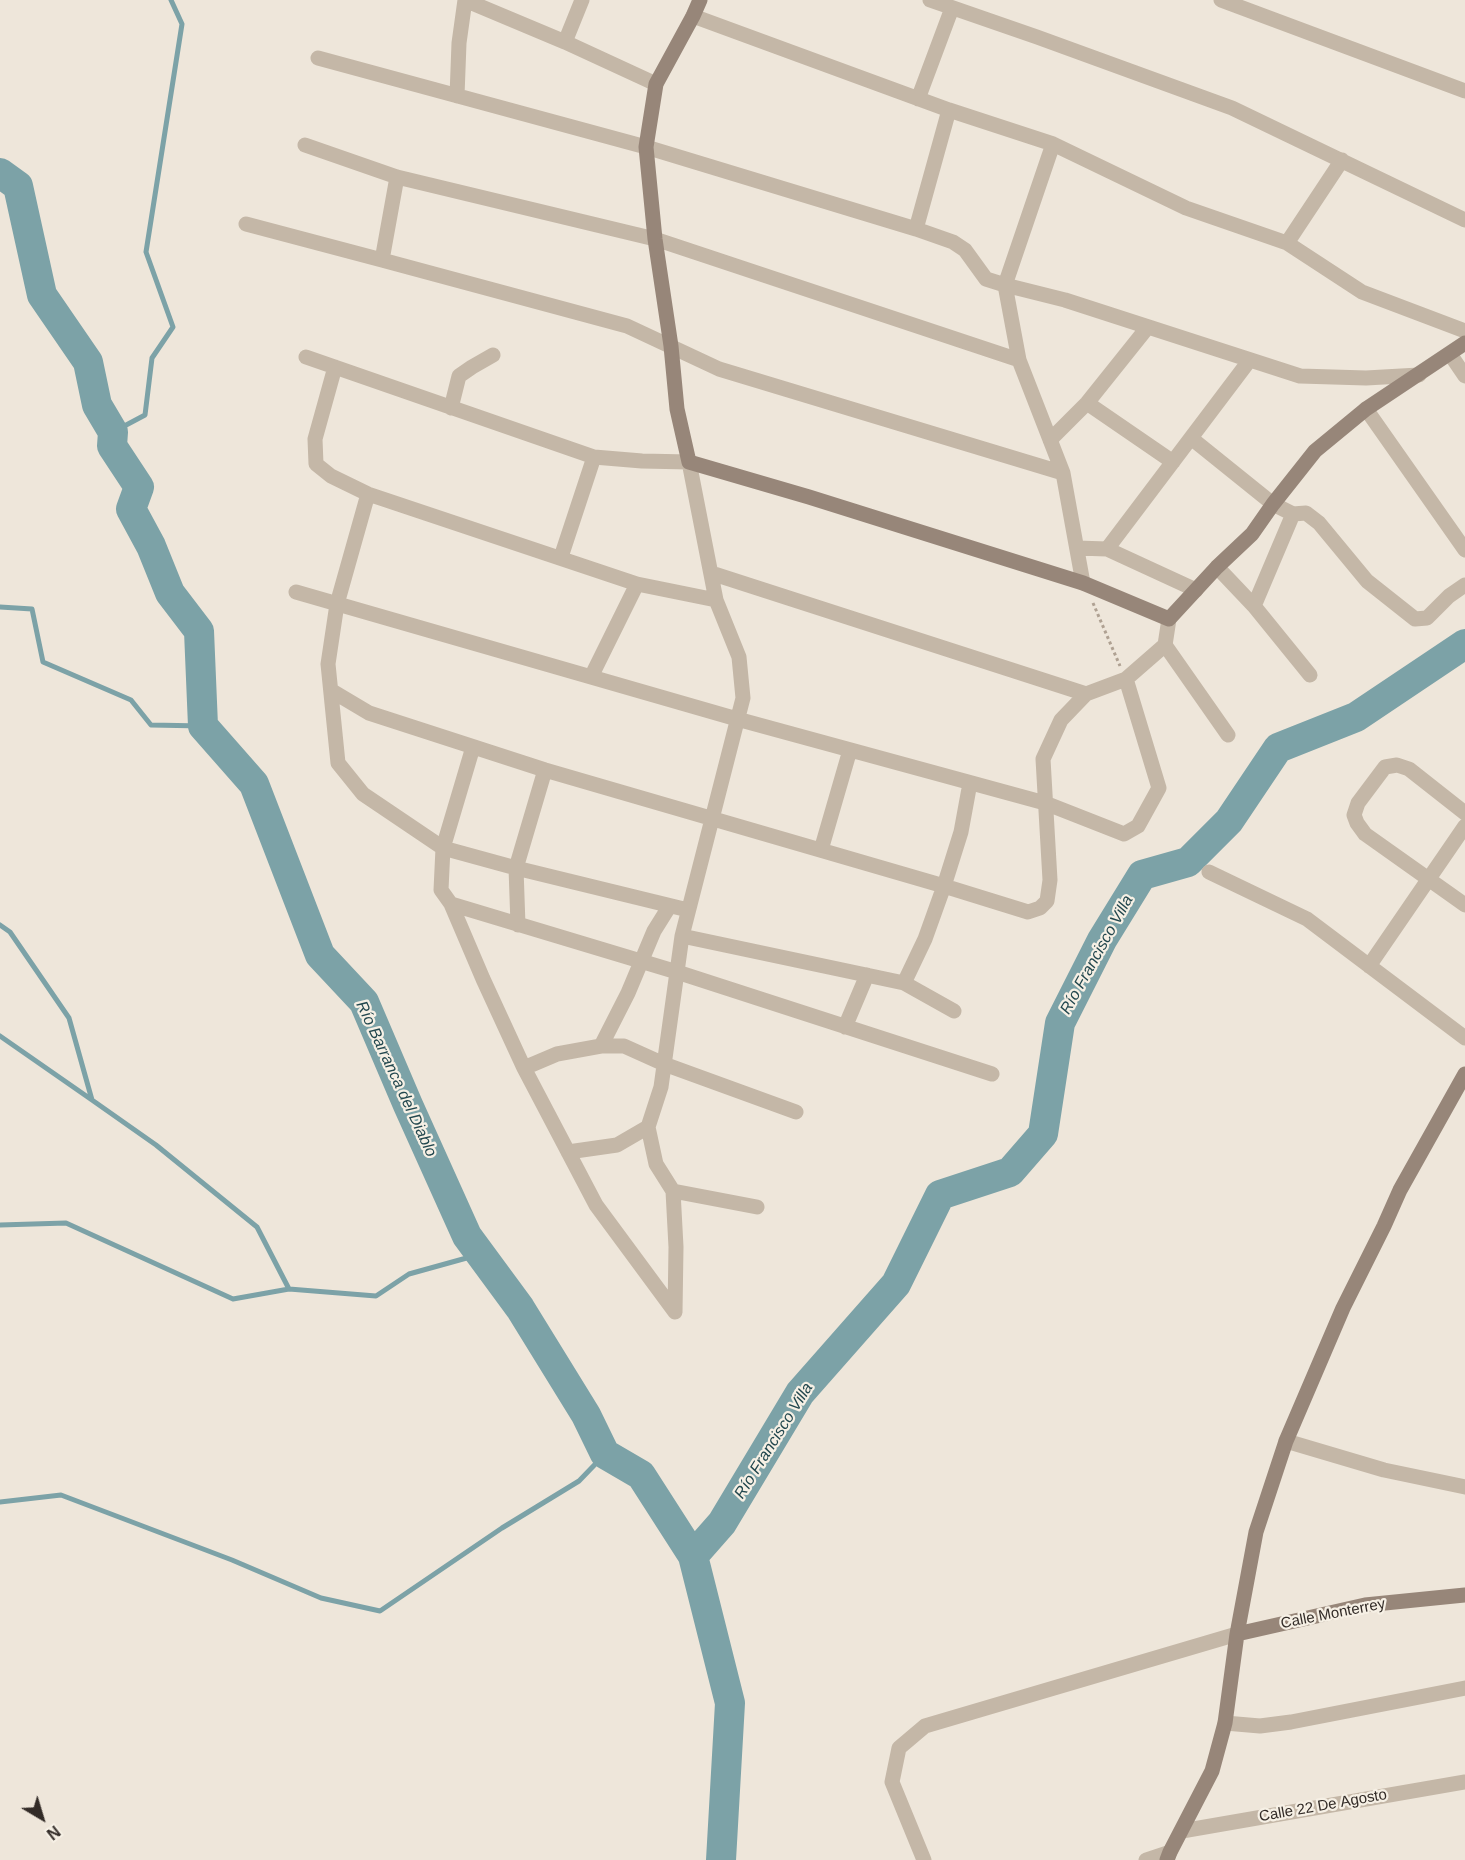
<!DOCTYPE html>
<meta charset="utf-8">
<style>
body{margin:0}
#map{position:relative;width:1465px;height:1860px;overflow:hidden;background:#eee6da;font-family:Helvetica,sans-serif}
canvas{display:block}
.north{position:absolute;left:12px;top:1788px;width:60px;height:60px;-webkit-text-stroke:4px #f6f0e5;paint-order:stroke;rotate:142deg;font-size:16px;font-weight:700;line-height:24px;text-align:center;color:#322b27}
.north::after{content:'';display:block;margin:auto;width:21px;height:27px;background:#322b27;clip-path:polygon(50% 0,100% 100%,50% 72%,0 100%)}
</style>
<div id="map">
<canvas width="1465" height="1860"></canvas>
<div class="north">N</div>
</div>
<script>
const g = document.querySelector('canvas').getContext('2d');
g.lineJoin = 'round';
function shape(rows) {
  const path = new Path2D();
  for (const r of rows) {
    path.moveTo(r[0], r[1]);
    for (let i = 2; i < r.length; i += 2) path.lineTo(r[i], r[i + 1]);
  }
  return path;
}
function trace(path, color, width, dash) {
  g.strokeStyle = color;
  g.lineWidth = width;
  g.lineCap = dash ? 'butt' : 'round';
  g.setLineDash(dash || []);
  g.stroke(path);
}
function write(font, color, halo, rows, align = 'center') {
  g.font = font + ' Helvetica,sans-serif';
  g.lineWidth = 4.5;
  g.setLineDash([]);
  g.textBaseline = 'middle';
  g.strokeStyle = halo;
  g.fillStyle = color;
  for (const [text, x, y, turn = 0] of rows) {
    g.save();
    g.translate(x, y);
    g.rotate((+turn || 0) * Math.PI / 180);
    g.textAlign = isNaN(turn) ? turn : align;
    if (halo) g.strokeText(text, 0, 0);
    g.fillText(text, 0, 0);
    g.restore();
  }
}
const stream = shape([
 [113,432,145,415,152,358,173,327,146,252,182,24,171,0],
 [0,607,32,609,43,662,131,700,151,725,203,726],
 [0,925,10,932,69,1018,92,1100,156,1145,257,1227,289,1289,376,1296,409,1274,481,1254],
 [0,1036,92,1100],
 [0,1225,66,1223,233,1299,289,1289],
 [0,1502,61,1495,232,1560,321,1598,380,1611,502,1528,579,1481,605,1454]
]);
const river = shape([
 [0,173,18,186,42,295,88,362,97,405,113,432,112,446,139,487,131,509,151,546,170,593,199,631,203,726,254,784,320,955,364,1002,408,1105,467,1236,520,1308,586,1415,605,1454,641,1475,693,1556,730,1703,721,1860],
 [693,1556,722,1523,800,1393,896,1284,940,1195,1010,1172,1043,1134,1060,1023,1102,940,1142,875,1188,862,1229,821,1278,748,1356,717,1465,644]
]);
const path = shape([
 [1093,603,1120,666]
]);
const street = shape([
 [465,0,565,42,656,84],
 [930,0,1037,37,1232,108,1465,220],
 [1221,0,1465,91],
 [693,16,949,110,1053,144,1186,208,1287,243,1362,292,1465,331],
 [565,42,582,0],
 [318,58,646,147,916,229,953,242,965,250,986,279,1005,285,1019,360,1063,473,1083,583],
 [457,96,459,43,465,0],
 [918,99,952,8],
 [1053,144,1005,285,1065,300,1300,376,1366,378,1419,375],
 [305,145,397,177,655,239,1019,360],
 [246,224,382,260,627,326,719,369,1063,473],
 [916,229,949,110],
 [1287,243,1342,160],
 [382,260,397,177],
 [1450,354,1465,376],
 [306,357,594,457,642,461,689,462,716,600,739,657,743,698,682,936,661,1087,648,1127,656,1164,673,1191,676,1247,675,1312],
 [335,367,315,439,316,464,331,476,368,494,637,584,716,600],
 [1087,403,1173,462],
 [451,408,459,376,472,367,493,355],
 [1366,409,1465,550],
 [1191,438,1273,504,1293,514,1306,513,1319,523,1367,581,1415,619,1427,618,1449,596,1465,585],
 [1050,440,1087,403,1147,328],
 [368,494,337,604,328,664,338,763,363,794,443,848,441,890,451,904,483,979,524,1068,596,1205,675,1312],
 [1077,548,1107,549,1196,590],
 [1107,549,1249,361],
 [561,557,594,457],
 [1217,567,1254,606,1310,675],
 [711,573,1086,694],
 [296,592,737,719,1045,803,1124,834,1138,826,1159,788,1126,679],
 [1254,606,1293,514],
 [1165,645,1228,735],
 [591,677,637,584],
 [332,691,369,713,545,770,944,886,1028,912,1040,908,1047,901,1050,880,1043,759,1061,720,1086,694,1126,679,1165,645,1169,619],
 [473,747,443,848,516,868,688,910],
 [1465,813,1409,769,1397,765,1385,767,1358,803,1354,815,1357,823,1365,834,1465,905],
 [821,850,850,750],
 [1209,872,1307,919,1465,1038],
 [451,904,677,972,992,1074],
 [518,925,516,868,545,770],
 [682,936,904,983,954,1011],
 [1369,966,1465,826],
 [904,983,925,939,944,886,961,832,970,783],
 [845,1027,867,975],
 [601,1046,628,993,654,931,669,907],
 [524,1068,557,1054,601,1046,624,1046,664,1064,796,1112],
 [568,1152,617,1145,648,1127],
 [673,1191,757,1207],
 [1286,1441,1384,1470,1465,1487],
 [1225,1723,1260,1726,1291,1722,1465,1688],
 [1182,1831,1465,1782],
 [924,1860,892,1782,899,1748,925,1726,1237,1634],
 [1146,1860,1170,1852]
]);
const secondary = shape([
 [700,0,693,16,656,84,646,147,655,239,671,346,677,409,689,462,809,497,1083,583,1169,619,1217,567,1252,534,1273,504,1315,451,1366,409,1465,343],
 [1237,1634,1365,1605,1465,1595],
 [1167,1860,1170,1852,1212,1771,1225,1723,1237,1634,1256,1532,1286,1441,1343,1308,1384,1226,1400,1190,1465,1074]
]);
const streetNames = [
 ["Calle Monterrey",1333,1614,-11],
 ["Calle 22 De Agosto",1323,1806,-10]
];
const waterNames = [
 ["Río Francisco Villa",1097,955,-61],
 ["Río Barranca del Diablo",396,1079,65],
 ["Río Francisco Villa",774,1441,-58]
];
trace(stream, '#7ca2a7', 5);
trace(river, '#7ca2a7', 30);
trace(path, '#afa192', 3, [3, 3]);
trace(street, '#c4b7a7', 15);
trace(secondary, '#978679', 15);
write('15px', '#322b27', '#f6f0e5', streetNames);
write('italic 16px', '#22474e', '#f6f0e5', waterNames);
</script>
